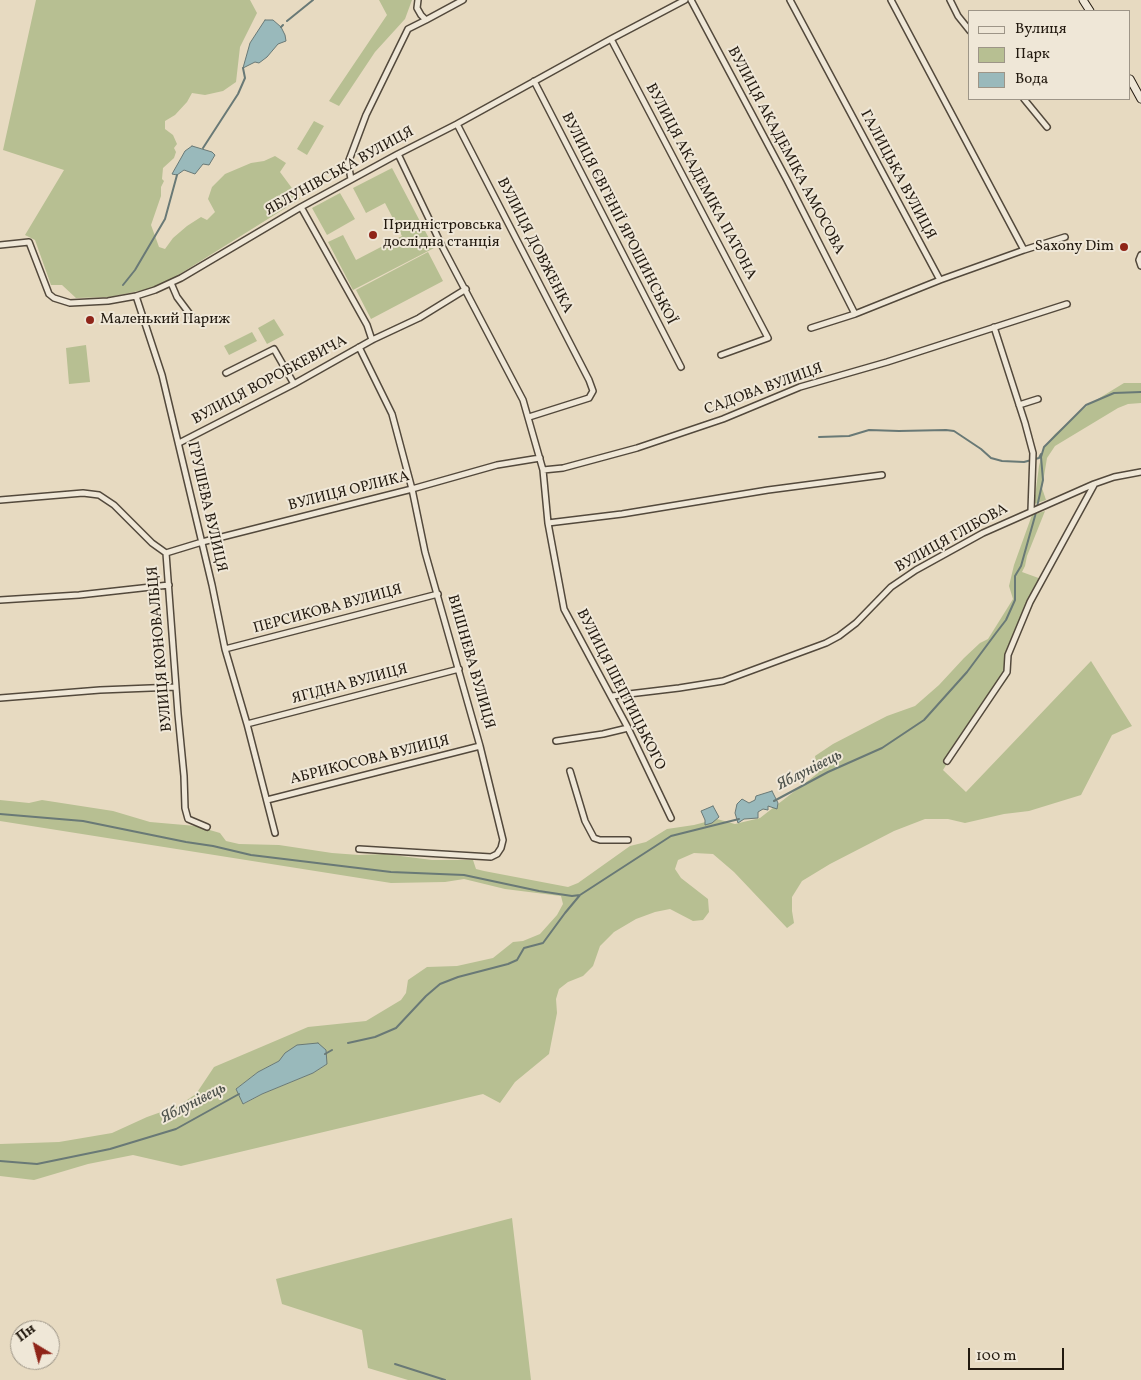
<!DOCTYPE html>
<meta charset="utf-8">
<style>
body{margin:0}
#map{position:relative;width:1141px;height:1380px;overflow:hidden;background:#e7dac1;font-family:Vollkorn,serif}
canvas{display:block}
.legend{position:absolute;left:968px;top:10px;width:162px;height:90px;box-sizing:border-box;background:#efe7d7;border:1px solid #9d9587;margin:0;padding:6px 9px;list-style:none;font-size:15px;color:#22190f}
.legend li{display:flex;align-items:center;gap:10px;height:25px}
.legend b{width:25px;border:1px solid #9d9587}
.north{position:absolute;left:10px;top:1320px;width:50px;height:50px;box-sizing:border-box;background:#efe7d7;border:1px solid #9d9587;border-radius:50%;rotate:323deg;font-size:14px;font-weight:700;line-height:20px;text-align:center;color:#22190f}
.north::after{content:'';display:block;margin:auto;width:18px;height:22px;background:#8f2418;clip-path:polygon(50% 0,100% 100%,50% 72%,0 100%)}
.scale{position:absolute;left:968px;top:1348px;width:96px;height:22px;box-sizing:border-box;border:2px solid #22190f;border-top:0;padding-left:6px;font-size:15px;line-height:18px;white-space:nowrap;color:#22190f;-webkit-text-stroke:4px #efe7d7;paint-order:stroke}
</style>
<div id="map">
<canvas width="1141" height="1380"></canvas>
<ul class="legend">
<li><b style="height:6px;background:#efe7d7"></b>Вулиця</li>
<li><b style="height:14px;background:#b7bf92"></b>Парк</li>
<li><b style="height:14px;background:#99b9bb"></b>Вода</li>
</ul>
<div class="north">Пн</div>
<div class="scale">100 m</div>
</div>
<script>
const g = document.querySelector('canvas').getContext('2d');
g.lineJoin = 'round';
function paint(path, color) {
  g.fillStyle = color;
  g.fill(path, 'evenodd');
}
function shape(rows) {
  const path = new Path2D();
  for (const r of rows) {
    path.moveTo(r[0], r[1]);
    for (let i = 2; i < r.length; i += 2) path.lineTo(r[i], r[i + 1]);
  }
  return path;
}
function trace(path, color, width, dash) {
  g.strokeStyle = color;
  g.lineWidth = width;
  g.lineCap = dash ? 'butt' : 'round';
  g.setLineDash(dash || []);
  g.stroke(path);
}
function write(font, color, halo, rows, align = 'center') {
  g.font = font + ' Vollkorn,serif';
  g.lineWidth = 4;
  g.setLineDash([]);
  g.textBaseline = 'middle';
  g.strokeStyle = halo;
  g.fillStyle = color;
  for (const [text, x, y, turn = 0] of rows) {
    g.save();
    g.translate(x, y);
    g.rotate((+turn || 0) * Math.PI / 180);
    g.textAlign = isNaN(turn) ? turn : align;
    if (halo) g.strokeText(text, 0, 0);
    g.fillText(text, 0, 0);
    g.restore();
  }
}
const green = shape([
 [36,0,250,0,257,13,240,47,236,82,223,91,205,95,192,93,187,102,175,115,165,121,165,129,173,135,177,144,174,148,176,152,174,158,163,168,162,179,164,181,161,187,161,196,151,225,159,247,165,249,173,238,187,226,201,217,207,220,215,212,208,199,212,187,225,174,251,163,264,161,275,156,286,163,280,172,300,199,159,287,109,297,76,298,62,285,51,285,35,240,25,235,64,170,3,150],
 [379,0,412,0,405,19,375,52,339,106,329,101,387,15],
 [314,121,324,126,307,155,297,149],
 [392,168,434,248,353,290,328,242,343,235,356,260,402,236,385,203,366,213,353,188],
 [340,193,355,219,327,235,312,208],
 [428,252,443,281,371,319,356,290],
 [274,319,284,335,267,344,258,328],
 [252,332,257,341,229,355,224,346],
 [86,345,90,382,69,384,66,348],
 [1124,383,1141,383,1141,403,1128,404,1118,408,1055,446,1047,458,1042,488,1046,500,1034,504,1039,466,1044,447,1055,434,1088,405],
 [1045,511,1027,556,1025,566,1022,572,1044,580,1011,654,1008,678,963,738,943,770,966,792,1091,661,1132,726,1112,735,1081,795,1029,811,1004,814,965,823,948,819,925,819,894,831,830,864,802,881,792,897,792,911,794,923,787,928,734,872,713,854,694,853,678,860,675,869,681,878,708,899,709,912,703,920,693,921,670,909,655,912,636,919,614,932,600,946,593,966,583,976,568,982,559,989,556,999,557,1013,549,1054,515,1082,500,1103,483,1094,181,1166,133,1155,88,1164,34,1180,0,1176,0,1144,59,1142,112,1133,147,1117,178,1106,196,1094,214,1067,308,1027,366,1021,401,1000,406,993,408,980,427,967,457,966,493,958,513,942,523,941,540,934,557,915,563,904,561,896,505,889,464,879,445,882,391,883,0,821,0,800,29,803,42,800,113,811,150,822,196,826,220,833,226,841,239,844,279,845,332,853,359,855,385,854,432,860,473,860,476,869,484,871,568,887,578,883,630,846,646,842,667,829,694,825,717,819,735,824,760,818,818,773,815,756,833,744,887,716,915,706,939,685,964,658,980,643,988,639,1013,599,1009,586,1014,565,1032,515],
 [279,1061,327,1064,313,1073,262,1094,244,1104,236,1089,258,1072],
 [512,1218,531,1380,408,1380,368,1368,362,1330,282,1304,276,1279]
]);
const water = shape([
 [265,20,273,20,281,27,285,35,286,41,278,44,267,57,259,63,255,62,243,68,250,43,265,20],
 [192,146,212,152,215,155,209,165,203,164,195,174,184,170,177,175,172,174,185,151,192,146],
 [772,791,778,803,777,809,768,806,768,810,763,809,758,812,758,818,744,819,738,823,735,813,737,804,742,799,749,803,755,800,756,796,772,791],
 [713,806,719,817,712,823,705,825,705,820,701,811,713,806],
 [318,1043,326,1050,327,1064,313,1073,262,1094,243,1104,236,1089,258,1072,279,1061,285,1053,297,1045,318,1043]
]);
const stream = shape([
 [287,21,313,0],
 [281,27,283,25],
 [203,148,238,94,245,78,243,68],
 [123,285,135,270,165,219,177,175],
 [819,437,849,436,869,430,899,431,946,430,954,431,981,449,991,458,1002,461,1024,462,1039,458,1041,454],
 [774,801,828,772,882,748,924,720,967,672,996,633,1006,620,1015,600,1015,576,1021,566,1035,516,1043,480,1041,457,1044,447,1086,405,1114,393,1141,392],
 [0,814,83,821,186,842,213,846,251,855,391,872,464,875,539,891,572,896,580,895],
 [348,1043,375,1037,396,1028,426,996,440,984,458,977,508,964,517,960,524,948,543,943,565,913,580,895,671,836,739,819],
 [325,1054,332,1050],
 [0,1161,37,1164,110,1149,176,1129,239,1094],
 [395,1364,445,1380]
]);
const street = shape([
 [418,0,417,8,421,15,426,20,463,0],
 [691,0,787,180,855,314],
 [790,0,940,280,855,314,811,328],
 [891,0,1024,250,940,280],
 [950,0,958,16,970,31],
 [611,39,768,338,721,355],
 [534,81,681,367],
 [1024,99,1047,127],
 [457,124,589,380,593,391,589,398,529,417],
 [398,154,442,246,523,400,543,470,548,523,564,609,628,728,671,818],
 [351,179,348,163,366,115,408,29,426,20],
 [301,207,367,325,372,340],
 [0,245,29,242,49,294,54,298,70,303,108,301,136,296,155,290,181,278,301,207,398,154,457,124,611,39,685,0],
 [1024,250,1065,237],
 [1141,255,1139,260,1141,266],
 [171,283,177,297,192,317],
 [136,296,162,375,212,585,225,649,247,724,275,833],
 [994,327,1025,423,1033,453,1031,511],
 [359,347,392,414,412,489,425,552,480,746,503,840,501,848,497,854,491,857,359,849],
 [226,373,274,349,294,384],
 [1019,405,1038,399],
 [179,443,294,384,372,340,419,318,466,289],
 [543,470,563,468,637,448,723,419,800,387,887,362,1067,304],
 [0,500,83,493,99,495,114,505,152,543,166,553],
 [548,523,622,514,768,490,882,475],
 [166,553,202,542,412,489,497,465,540,458],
 [166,553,178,714,184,776,185,808,188,819,207,827],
 [0,600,79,595,169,585],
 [225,649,438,594],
 [612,696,679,688,723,681,826,643,839,636,856,623,891,587,916,570,983,533,1094,484,1114,477,1141,472],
 [0,698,100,690,176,687],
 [247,724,459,669],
 [556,741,603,734,628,728],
 [947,761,1007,672,1008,655,1030,602,1094,485],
 [570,771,585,821,594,838,600,840,628,840],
 [267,800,480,746]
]);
const secondary = shape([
 [1083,0,1090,11],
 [1130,79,1141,99]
]);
const markers = [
 [373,235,5,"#8f2418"],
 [1124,247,5,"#8f2418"],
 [90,320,5,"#8f2418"]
];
const streetNames = [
 ["ВУЛИЦЯ АКАДЕМІКА АМОСОВА",785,151,62],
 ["ЯБЛУНІВСЬКА ВУЛИЦЯ",340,172,-29],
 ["ГАЛИЦЬКА ВУЛИЦЯ",897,175,62],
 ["ВУЛИЦЯ АКАДЕМІКА ПАТОНА",700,182,62],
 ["ВУЛИЦЯ ЄВГЕНІЇ ЯРОШИНСЬКОЇ",618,219,63],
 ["ВУЛИЦЯ ДОВЖЕНКА",534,246,63],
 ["ВУЛИЦЯ ВОРОБКЕВИЧА",270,381,-28],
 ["САДОВА ВУЛИЦЯ",764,390,-20],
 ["ВУЛИЦЯ ОРЛИКА",349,492,-14],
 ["ГРУШЕВА ВУЛИЦЯ",206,507,77],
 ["ВУЛИЦЯ ГЛІБОВА",952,539,-29],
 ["ПЕРСИКОВА ВУЛИЦЯ",328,610,-15],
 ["ВУЛИЦЯ КОНОВАЛЬЦЯ",161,649,-95],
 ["ВИШНЕВА ВУЛИЦЯ",470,662,74],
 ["ЯГІДНА ВУЛИЦЯ",350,685,-15],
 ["ВУЛИЦЯ ШЕПТИЦЬКОГО",620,690,63],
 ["АБРИКОСОВА ВУЛИЦЯ",370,761,-14]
];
const poiNames = [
 ["Придністровська",383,226],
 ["дослідна станція",383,243],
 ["Saxony Dim",1114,247,"right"],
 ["Маленький Париж",100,320]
];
const waterNames = [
 ["Яблунівець",810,771,-27],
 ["Яблунівець",194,1104,-27]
];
paint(green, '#b7bf92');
paint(water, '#99b9bb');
trace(water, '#697976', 1);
trace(stream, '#697976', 2);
trace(street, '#53493c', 8);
trace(secondary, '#22190f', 9);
trace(street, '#efe7d7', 5);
trace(secondary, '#efe7d7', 7);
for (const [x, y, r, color] of markers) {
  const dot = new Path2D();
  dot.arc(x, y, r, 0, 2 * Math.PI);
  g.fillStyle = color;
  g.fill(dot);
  trace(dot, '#efe7d7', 2);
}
write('15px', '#22190f', '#efe7d7', streetNames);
write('15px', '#22190f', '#efe7d7', poiNames, 'left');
write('italic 16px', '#4c514b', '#efe7d7', waterNames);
</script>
